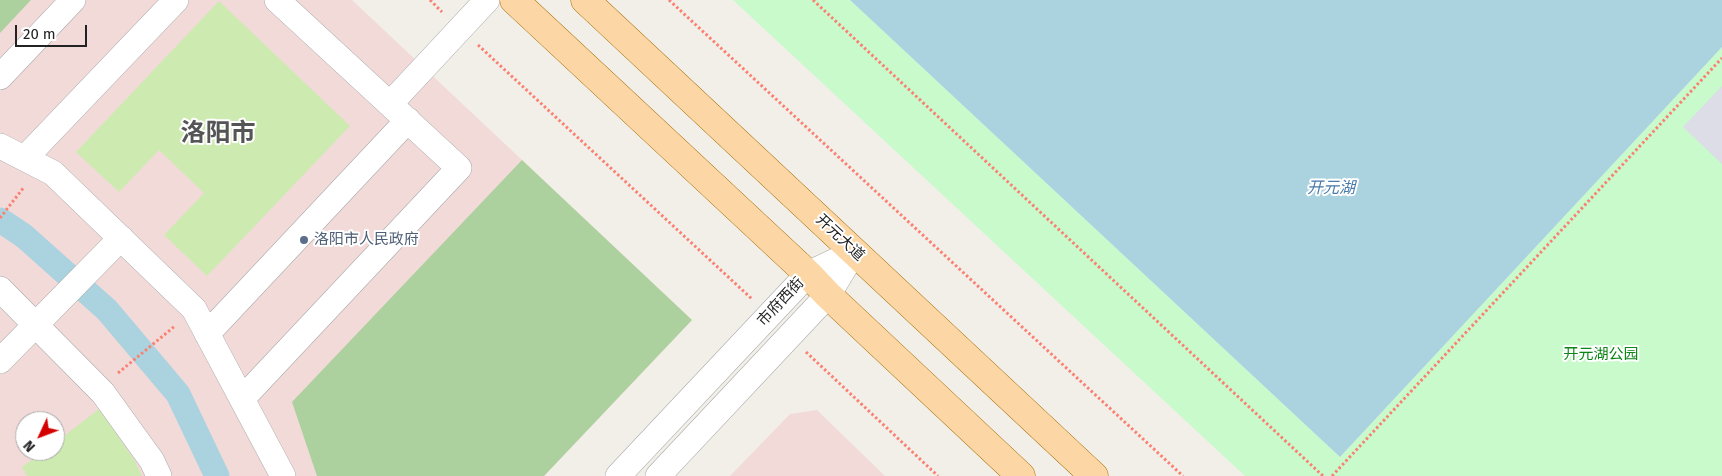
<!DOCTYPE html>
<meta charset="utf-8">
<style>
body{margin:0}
#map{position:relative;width:1722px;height:476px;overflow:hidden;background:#f2efe9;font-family:"Fira Sans",sans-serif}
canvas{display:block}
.north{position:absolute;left:15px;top:411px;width:50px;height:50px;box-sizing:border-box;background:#fff;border:1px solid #a7a7a7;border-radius:50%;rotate:227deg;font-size:14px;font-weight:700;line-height:20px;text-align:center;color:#222}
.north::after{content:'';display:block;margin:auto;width:18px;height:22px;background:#d40000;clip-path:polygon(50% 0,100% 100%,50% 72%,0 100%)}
.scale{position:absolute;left:15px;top:25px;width:72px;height:22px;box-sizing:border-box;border:2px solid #222;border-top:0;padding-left:6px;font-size:15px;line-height:18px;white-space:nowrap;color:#222;-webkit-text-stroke:4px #fff;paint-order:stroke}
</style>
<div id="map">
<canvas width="1722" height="476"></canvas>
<div class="north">N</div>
<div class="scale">20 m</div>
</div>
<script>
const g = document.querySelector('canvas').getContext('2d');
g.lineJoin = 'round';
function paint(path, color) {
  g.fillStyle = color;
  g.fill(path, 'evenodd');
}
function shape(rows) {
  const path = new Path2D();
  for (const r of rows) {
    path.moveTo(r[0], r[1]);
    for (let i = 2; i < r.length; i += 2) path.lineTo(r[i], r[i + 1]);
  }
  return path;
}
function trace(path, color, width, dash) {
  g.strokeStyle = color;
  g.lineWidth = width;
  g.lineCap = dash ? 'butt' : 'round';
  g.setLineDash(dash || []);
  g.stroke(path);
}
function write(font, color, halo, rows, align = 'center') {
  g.font = font + ' "Fira Sans","Noto Sans SC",sans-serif';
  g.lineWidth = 4;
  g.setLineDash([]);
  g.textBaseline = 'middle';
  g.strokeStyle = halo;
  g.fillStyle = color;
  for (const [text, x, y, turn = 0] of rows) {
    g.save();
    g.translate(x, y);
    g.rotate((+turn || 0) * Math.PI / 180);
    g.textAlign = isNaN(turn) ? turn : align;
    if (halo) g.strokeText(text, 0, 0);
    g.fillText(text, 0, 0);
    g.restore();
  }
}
const commercial = shape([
 [0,0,352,0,692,320,544,476,0,476],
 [25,421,55,421,55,451,25,451],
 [817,410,885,476,730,476,790,414]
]);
const grass = shape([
 [219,1,350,126,207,276,164,235,204,193,159,150,119,192,76,152],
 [99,409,135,461,142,476,27,476,22,467,44,451,55,451,55,443]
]);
const forest = shape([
 [0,0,31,0,0,33],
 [522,160,692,320,544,476,317,476,292,402]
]);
const park = shape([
 [733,0,850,0,1340,457,1722,47,1722,476,1245,476]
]);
const plaza = shape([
 [1722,86,1722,164,1683,127]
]);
const water = shape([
 [850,0,1722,0,1722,47,1340,457]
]);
const canal = shape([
 [0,220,24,236,107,310,178,394,217,476]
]);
const path = shape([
 [430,0,442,12],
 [669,0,1183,476],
 [813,0,1323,476],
 [478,45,752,299],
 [0,218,24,187],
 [806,352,938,476],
 [118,373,175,326],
 [1332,476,1722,58]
]);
const minor = shape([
 [0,77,73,0],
 [390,104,487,0],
 [0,146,53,173,194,309,283,476],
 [25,158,176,0],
 [0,289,103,393,152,461,159,476],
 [207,334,408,120],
 [0,361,121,238],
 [242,399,459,168,277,0],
 [618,476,808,274,854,252],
 [658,476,828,295,854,252]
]);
const major = shape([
 [514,0,808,274,828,295,1021,476],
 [585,0,1094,476]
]);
const markers = [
 [304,240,5,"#5c6f8a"]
];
const streetNames = [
 ["开元大道",840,238,43],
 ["市府西街",781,302,-47]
];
const serviceNames = [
 ["洛阳市人民政府",314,240]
];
const parkNames = [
 ["开元湖公园",1601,355]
];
const waterNames = [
 ["开元湖",1331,189]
];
const townNames = [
 ["洛阳市",218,134]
];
paint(commercial, '#f2dad9');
paint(grass, '#cdebb0');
paint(forest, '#add19e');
paint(park, '#c8facc');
paint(plaza, '#dddde8');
paint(water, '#aad3df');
trace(canal, '#aad3df', 25);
trace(minor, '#a9a9a9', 26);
trace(major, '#a06b00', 29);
trace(path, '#fa8072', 3, [2.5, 2.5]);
trace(minor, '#fff', 25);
trace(major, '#fcd6a4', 28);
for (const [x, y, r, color] of markers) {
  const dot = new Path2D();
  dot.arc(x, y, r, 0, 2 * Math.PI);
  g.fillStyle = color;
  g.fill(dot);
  trace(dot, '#fff', 2);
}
write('15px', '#222', '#fff', streetNames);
write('15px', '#4e5e75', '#fff', serviceNames, 'left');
write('15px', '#0c8416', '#fff', parkNames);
write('italic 16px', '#4a7aab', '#fff', waterNames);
write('bold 25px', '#555', '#fff', townNames);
</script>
